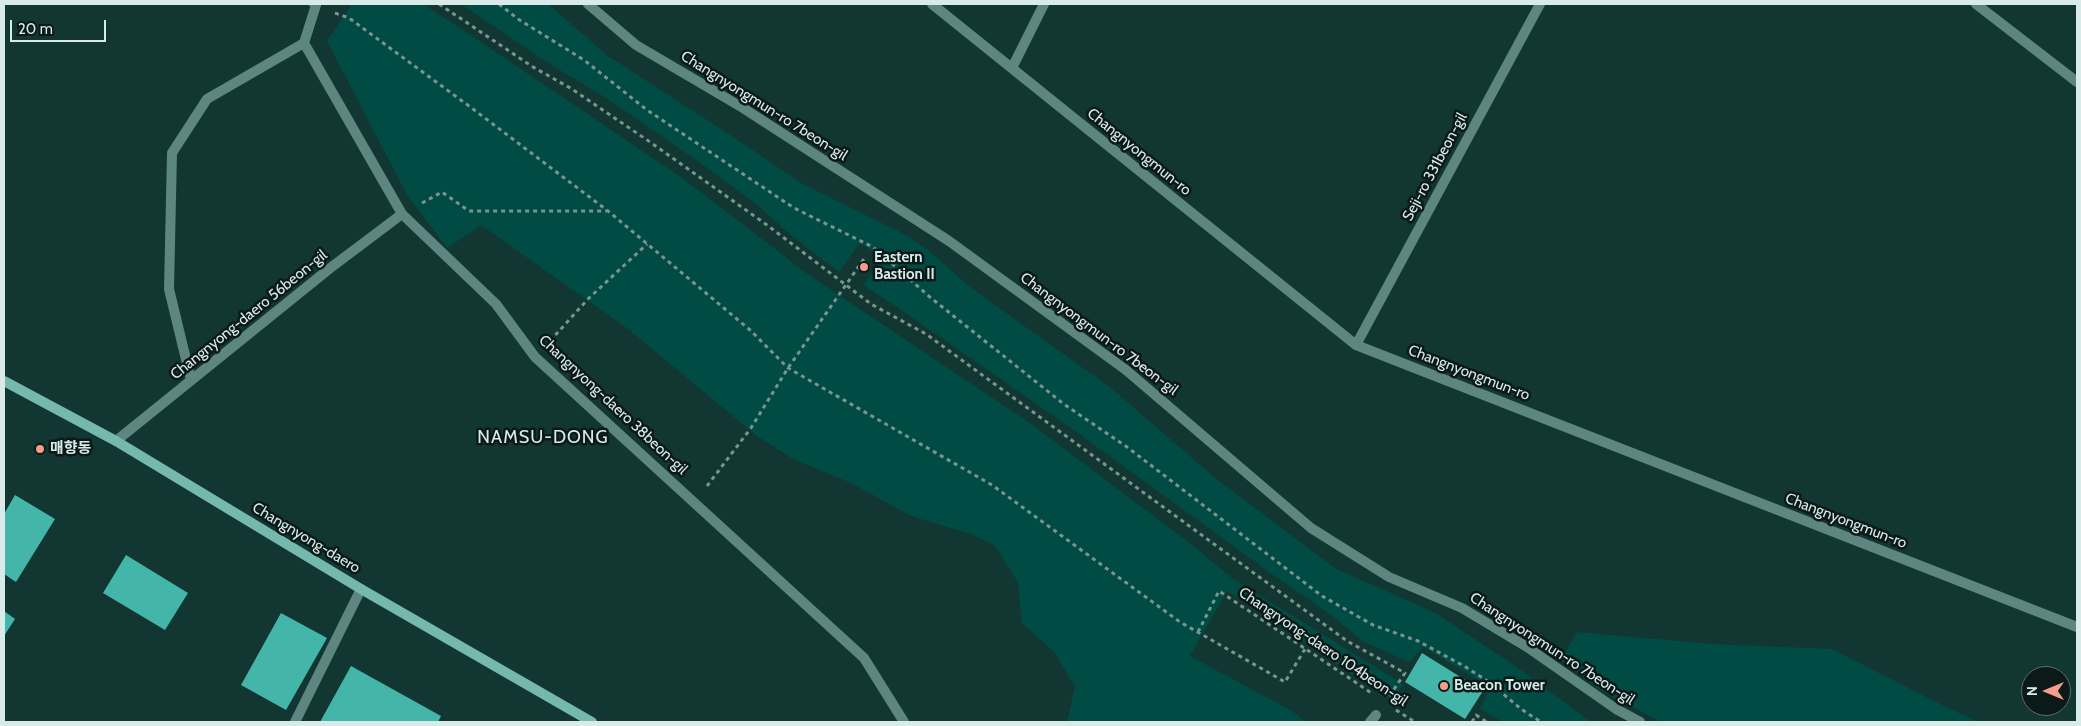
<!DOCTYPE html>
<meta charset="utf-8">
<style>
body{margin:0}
#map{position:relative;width:2081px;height:726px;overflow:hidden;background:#123631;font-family:Cabin,sans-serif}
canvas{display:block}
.frame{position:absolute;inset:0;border:5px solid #d8ebe8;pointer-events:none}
.north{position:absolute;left:2021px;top:666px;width:50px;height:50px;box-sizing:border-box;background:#0b1a18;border:1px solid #5d6e6b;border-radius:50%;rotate:270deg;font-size:14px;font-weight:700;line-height:20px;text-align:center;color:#d8ebe8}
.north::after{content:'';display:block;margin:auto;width:18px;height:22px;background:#f49e89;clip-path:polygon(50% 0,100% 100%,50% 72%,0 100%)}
.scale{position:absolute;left:10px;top:20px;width:96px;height:22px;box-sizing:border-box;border:2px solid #d8ebe8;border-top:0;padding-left:6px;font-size:15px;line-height:18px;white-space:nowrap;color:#d8ebe8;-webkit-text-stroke:4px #0b1a18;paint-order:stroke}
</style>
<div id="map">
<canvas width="2081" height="726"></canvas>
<div class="frame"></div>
<div class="north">N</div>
<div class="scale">20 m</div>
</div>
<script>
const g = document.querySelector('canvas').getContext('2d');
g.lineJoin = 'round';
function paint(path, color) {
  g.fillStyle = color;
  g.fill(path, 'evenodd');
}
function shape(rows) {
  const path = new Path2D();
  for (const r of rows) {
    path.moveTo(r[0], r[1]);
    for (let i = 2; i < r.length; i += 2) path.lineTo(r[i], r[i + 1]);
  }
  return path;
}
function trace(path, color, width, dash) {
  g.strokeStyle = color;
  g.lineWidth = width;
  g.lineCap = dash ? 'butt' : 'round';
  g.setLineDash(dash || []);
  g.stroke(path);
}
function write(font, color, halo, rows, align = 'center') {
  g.font = font + ' Cabin,"Noto Sans KR",sans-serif';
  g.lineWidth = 5;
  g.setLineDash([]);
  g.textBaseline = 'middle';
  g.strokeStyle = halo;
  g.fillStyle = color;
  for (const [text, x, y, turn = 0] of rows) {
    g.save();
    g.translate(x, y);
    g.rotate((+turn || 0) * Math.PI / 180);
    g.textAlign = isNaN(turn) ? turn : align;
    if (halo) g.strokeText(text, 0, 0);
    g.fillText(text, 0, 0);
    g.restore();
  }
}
const green = shape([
 [352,4,423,4,469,34,681,177,809,275,1030,423,1195,547,1233,579,1403,684,1394,702,1227,591,1190,656,1292,711,1306,722,1067,722,1075,687,1054,652,1022,623,1018,582,994,545,971,534,911,516,851,483,793,459,757,436,628,329,481,225,447,248,407,195,327,41],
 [461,4,548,4,608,56,735,138,801,183,902,233,927,249,970,287,1111,388,1214,477,1336,569,1434,612,1511,663,1591,722,1503,722,1480,709,1490,687,1423,647,1409,662,1364,642,1331,615,1269,572,1068,426,910,316,863,285,881,259,870,249,859,244,839,272,793,237,756,204,696,160,609,100,548,63],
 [1577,632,1712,644,1832,649,1944,706,1979,722,1661,722,1600,690,1561,660]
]);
const building = shape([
 [15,495,55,519,16,582,4,574,4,514],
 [126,555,188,593,165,630,103,593],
 [4,611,15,619,4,636],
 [281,613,327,638,286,710,241,685],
 [1422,653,1483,691,1465,719,1405,682],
 [351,666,441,716,438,722,320,722]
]);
const path = shape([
 [439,4,533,67,572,89,650,142,767,225,871,304,926,334,1347,641,1405,673,1388,698],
 [499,4,518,19,584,60,647,110,794,208,873,247,931,298,1065,405,1127,447,1322,596,1373,625,1418,641,1464,666,1489,682,1521,709,1541,722],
 [335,13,349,18,469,106,608,211,750,330,788,368,992,485,1180,622,1285,682,1305,649],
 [422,203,442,192,469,211,607,211],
 [550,341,588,299,647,244],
 [707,486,751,428,788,368,866,256],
 [1198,632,1219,591,1373,694],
 [1396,710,1415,722],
 [1472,722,1476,715,1487,722]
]);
const lane = shape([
 [191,380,169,289,172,153,207,99,304,43],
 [295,722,361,589],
 [1370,722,1376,715]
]);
const street = shape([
 [314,4,316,5,304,43,402,214,496,304,535,357,864,658,904,722],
 [588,4,636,45,743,108,949,241,1126,370,1311,528,1389,577,1462,608,1527,647,1616,709,1640,722],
 [932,4,1356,345,2077,627],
 [1976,4,2077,82],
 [1012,68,1044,4],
 [1356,345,1540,4],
 [116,441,329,269,402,214]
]);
const secondary = shape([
 [4,381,116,441,361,589,592,722]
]);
const markers = [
 [864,267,5,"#f49e89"],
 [40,449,5,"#f49e89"],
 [1444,686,5,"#f49e89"]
];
const streetNames = [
 ["Changnyongmun-ro 7beon-gil",764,106,32],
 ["Changnyongmun-ro",1139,152,39],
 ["Seji-ro 331beon-gil",1435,167,-62],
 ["Changnyong-daero 56beon-gil",249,315,-39],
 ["Changnyongmun-ro 7beon-gil",1099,334,37],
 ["Changnyongmun-ro",1469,373,21],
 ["Changnyong-daero 38beon-gil",613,405,43],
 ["Changnyongmun-ro",1846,521,21],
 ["Changnyong-daero",306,538,31],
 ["Changryong-daero 104beon-gil",1323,647,34],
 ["Changnyongmun-ro 7beon-gil",1552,649,33]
];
const poiNames = [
 ["Eastern",874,258],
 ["Bastion II",874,275],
 ["매향동",50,449],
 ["Beacon Tower",1454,686]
];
const quarterNames = [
 ["NAMSU-DONG",543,438]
];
paint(green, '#004b44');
paint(building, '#44b6a9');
trace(path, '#7a9591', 3, [4, 4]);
trace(lane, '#5d8680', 10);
trace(street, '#5d8680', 10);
trace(secondary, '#74b8ae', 10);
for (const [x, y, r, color] of markers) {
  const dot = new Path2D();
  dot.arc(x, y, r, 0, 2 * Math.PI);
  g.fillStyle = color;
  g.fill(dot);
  trace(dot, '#0b1a18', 2);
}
write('15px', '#d8ebe8', '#0b1a18', streetNames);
write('bold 15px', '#d8ebe8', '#0b1a18', poiNames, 'left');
g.letterSpacing = '1px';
write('18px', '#d8ebe8', '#0b1a18', quarterNames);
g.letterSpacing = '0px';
</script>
